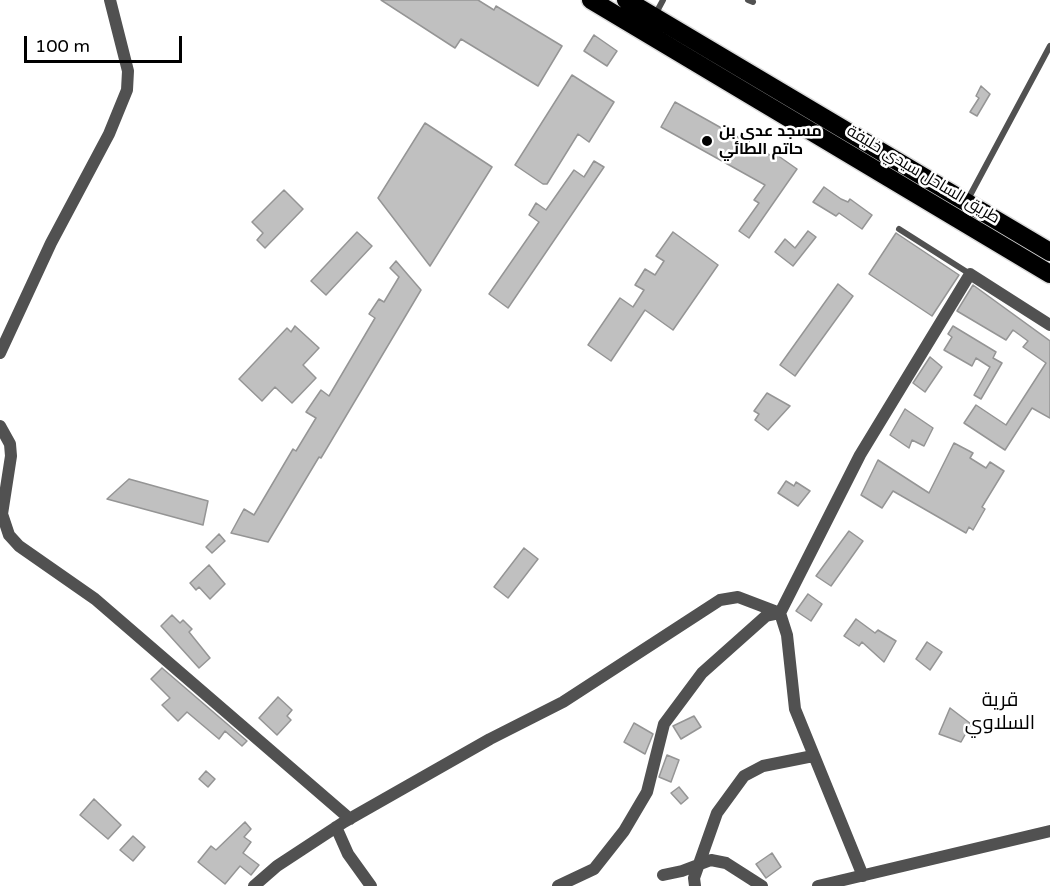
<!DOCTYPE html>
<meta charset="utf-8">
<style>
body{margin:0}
#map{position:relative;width:1050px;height:886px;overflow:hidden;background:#fff;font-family:"Varela Round",sans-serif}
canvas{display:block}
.scale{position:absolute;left:24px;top:36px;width:158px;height:27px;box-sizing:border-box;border:3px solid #000;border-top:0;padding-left:8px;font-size:18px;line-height:21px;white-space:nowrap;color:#000;-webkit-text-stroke:4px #fff;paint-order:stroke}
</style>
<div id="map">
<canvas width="1050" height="886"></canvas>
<div class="scale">100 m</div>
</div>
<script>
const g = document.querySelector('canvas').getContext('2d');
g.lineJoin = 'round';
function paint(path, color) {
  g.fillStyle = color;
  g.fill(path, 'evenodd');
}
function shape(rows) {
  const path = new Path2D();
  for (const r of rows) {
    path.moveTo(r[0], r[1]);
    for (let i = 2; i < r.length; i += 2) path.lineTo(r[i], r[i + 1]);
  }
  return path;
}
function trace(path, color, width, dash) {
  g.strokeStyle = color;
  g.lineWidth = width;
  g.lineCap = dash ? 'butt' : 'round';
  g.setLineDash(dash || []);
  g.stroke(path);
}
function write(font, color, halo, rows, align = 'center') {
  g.font = font + ' "Varela Round",Cairo,sans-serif';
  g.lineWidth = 5;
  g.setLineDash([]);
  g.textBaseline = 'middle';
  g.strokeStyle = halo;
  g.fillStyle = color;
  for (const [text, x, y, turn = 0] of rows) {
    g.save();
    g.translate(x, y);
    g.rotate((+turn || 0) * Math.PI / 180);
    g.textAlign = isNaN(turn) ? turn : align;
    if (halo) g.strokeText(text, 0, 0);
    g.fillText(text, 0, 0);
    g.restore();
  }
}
const building = shape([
 [381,0,478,0,494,10,496,6,562,46,538,86,461,39,455,48,381,0],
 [594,35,617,51,607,66,584,51,594,35],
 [572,75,614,102,589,142,578,134,547,184,543,184,515,165,572,75],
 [981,86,990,94,977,116,970,112,979,98,976,96,981,86],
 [675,102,775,158,777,155,797,169,749,238,739,231,759,203,754,200,765,185,661,127,675,102],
 [425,123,492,167,430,266,378,198,425,123],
 [594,161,604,167,508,308,489,294,539,222,529,215,536,203,546,210,574,170,584,177,594,161],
 [824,187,841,199,848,202,850,199,872,215,862,229,839,213,836,216,813,202,824,187],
 [284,190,303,209,265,248,257,240,263,233,252,222,284,190],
 [808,231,816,237,793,266,775,252,785,239,795,248,808,231],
 [357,232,372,246,326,295,311,281,357,232],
 [673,232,718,265,673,330,645,310,611,361,588,345,620,298,633,307,644,290,635,285,645,269,655,275,664,261,656,256,673,232],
 [896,233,959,275,932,316,869,274,896,233],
 [396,261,421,290,321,458,319,457,268,542,231,533,244,509,254,515,293,449,296,451,316,418,306,412,321,390,329,396,375,318,369,314,379,299,384,302,399,277,390,268,396,261],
 [838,284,853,296,795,376,780,365,838,284],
 [973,285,1050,341,1050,418,1032,408,1005,450,964,423,976,405,1006,425,1046,363,1023,347,1028,341,1013,330,1006,340,957,311,973,285],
 [295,326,319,348,303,365,316,378,292,403,275,387,262,401,239,379,287,328,291,332,295,326],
 [953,326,996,352,993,358,1002,363,981,399,974,395,990,367,976,358,972,366,944,350,952,337,948,334,953,326],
 [930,357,942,367,925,392,913,383,930,357],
 [767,393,790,406,768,430,755,420,759,414,754,411,767,393],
 [905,409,933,428,924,446,912,440,909,448,890,435,905,409],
 [954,443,973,453,970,458,986,468,990,462,1004,471,982,507,985,509,973,530,969,527,966,533,893,491,882,508,861,495,878,460,929,493,954,443],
 [129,479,208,501,203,525,107,499,129,479],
 [786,481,794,486,796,482,810,491,798,506,778,493,786,481],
 [849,531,863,541,831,586,816,576,849,531],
 [219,534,225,541,212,553,206,547,219,534],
 [524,548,538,559,508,598,494,587,524,548],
 [209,565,225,584,210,599,199,587,196,590,190,583,209,565],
 [808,594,822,604,811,621,796,611,808,594],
 [172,615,180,623,183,620,192,629,189,632,210,658,199,668,161,626,172,615],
 [856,619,875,633,878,630,896,641,884,662,862,642,859,646,844,636,856,619],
 [927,642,942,652,930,670,916,659,927,642],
 [162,668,247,741,242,746,225,731,219,739,187,712,178,721,162,705,170,698,151,679,162,668],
 [278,697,292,710,287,716,291,720,277,735,259,718,278,697],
 [950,708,971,724,961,742,939,734,950,708],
 [694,716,701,727,681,739,673,726,694,716],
 [634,723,653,734,645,754,624,742,634,723],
 [667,755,679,760,671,782,659,777,667,755],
 [206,771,215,779,208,787,199,779,206,771],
 [679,787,688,798,681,804,671,793,679,787],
 [94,799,121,825,108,839,80,815,94,799],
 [245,822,251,829,244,837,251,842,243,853,259,865,251,875,240,866,225,884,198,862,211,846,216,850,245,822],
 [133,836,145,847,133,861,120,850,133,836],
 [772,853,781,867,766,878,756,864,772,853]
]);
const lane = shape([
 [748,0,753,2],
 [655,15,663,0],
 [967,201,1050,46],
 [899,229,970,274]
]);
const street = shape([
 [0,353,51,243,109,134,127,90,128,71,110,0],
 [0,426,10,444,11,456,2,514,9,535,19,546,95,599,350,819],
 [780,613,860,455,970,274,1050,325],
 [336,827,348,854,371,886],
 [663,875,682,871,711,860,726,863,762,886],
 [254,886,277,866,344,822,490,739,563,702,720,600,738,597,780,613,787,635,795,709,863,876],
 [558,886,594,869,624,831,647,792,664,724,702,673,766,616,780,613],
 [695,886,694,878,717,813,744,776,763,766,813,756],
 [818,886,1050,831]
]);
const highway = shape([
 [591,0,1050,274],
 [626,0,1050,252]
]);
const markers = [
 [707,141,6,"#000"]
];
const poiNames = [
 ["مسجد عدي بن",719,132],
 ["حاتم الطائي",719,150]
];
const streetNames = [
 ["طريق الساحل سيدي خليفة",923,175,31]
];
const quarterNames = [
 ["قرية",1000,701],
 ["السلاوي",1000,724]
];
paint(building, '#c0c0c0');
trace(building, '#959595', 1.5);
trace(highway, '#dbdbdb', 21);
trace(lane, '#515151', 6);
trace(street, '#515151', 12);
trace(highway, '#000', 18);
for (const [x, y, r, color] of markers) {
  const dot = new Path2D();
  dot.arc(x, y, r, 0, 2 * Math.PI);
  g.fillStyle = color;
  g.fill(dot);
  trace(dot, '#fff', 2);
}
write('bold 16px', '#000', '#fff', poiNames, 'left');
write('16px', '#000', '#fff', streetNames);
write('20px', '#000', '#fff', quarterNames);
</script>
